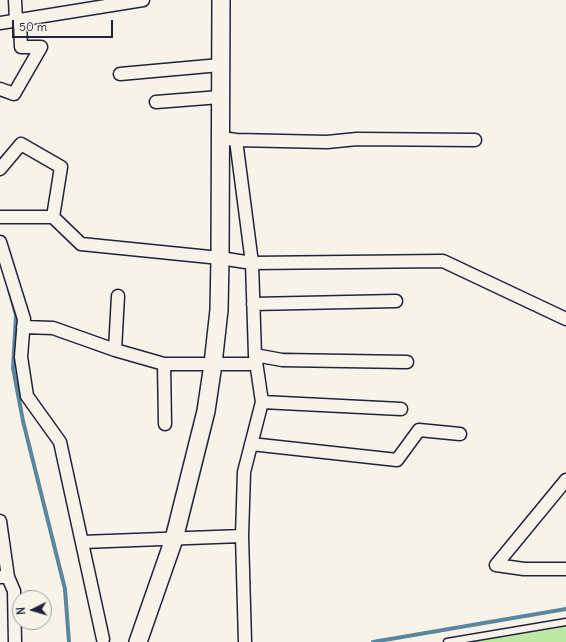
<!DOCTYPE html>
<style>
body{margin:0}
#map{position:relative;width:566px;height:642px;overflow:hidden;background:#f7f3e8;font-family:Delius,sans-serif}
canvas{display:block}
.north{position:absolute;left:12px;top:590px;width:40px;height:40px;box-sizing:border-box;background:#f7f3e8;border:1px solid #a29fa3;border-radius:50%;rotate:265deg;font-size:11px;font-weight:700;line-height:16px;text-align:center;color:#22223b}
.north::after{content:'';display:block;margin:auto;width:14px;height:18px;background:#22223b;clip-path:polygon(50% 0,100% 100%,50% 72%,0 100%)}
.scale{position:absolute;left:12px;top:20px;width:101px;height:18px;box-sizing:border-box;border:2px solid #22223b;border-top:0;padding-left:5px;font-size:12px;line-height:14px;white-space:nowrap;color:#22223b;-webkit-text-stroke:3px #f7f3e8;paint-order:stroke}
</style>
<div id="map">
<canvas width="566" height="642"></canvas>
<div class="north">N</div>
<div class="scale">50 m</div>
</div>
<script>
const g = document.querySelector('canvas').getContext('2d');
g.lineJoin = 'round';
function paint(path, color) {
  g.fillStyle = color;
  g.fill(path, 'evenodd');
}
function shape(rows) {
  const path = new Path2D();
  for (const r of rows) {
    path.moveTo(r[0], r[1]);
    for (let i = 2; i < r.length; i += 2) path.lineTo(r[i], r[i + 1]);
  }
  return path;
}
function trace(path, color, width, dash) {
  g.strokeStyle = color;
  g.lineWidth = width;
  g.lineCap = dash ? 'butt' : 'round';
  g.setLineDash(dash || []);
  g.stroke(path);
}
const green = shape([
 [566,625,566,642,469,642]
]);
const stream = shape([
 [9,289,16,315,13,368,23,421,65,589,69,642],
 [373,642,566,609]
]);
const lane = shape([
 [447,642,566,622]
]);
const street = shape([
 [15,0,16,21],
 [0,23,143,0],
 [120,74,220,65],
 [0,89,14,94,41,47,21,47,20,20],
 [156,102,220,97],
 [229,139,236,140,327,142,357,139,475,140],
 [236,140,252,263,255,355,262,402,244,472,242,536,245,642],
 [0,169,21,144,61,167,53,217,81,244,220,258,252,263,443,261,566,319],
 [0,217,53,217],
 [0,242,24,319,21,357,27,396,60,442,103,639],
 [253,304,396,301],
 [23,327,53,328,115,350,164,364,256,364],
 [115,350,118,296],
 [255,355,282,360,407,362],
 [164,364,165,424],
 [262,402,401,409],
 [251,444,397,460,419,430,460,434],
 [0,521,8,577,1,577],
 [82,542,242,536],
 [496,565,566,480],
 [496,565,524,569,566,569],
 [8,577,14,591,15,642]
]);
const secondary = shape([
 [138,642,174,539,206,411,213,364,219,310,220,258,221,0]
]);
paint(green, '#bee7a3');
trace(stream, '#5a879d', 4);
trace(lane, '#22223b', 9);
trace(street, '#22223b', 15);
trace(secondary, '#22223b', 20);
trace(lane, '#f7f3e8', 6);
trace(street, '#f7f3e8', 12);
trace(secondary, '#f7f3e8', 17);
</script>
